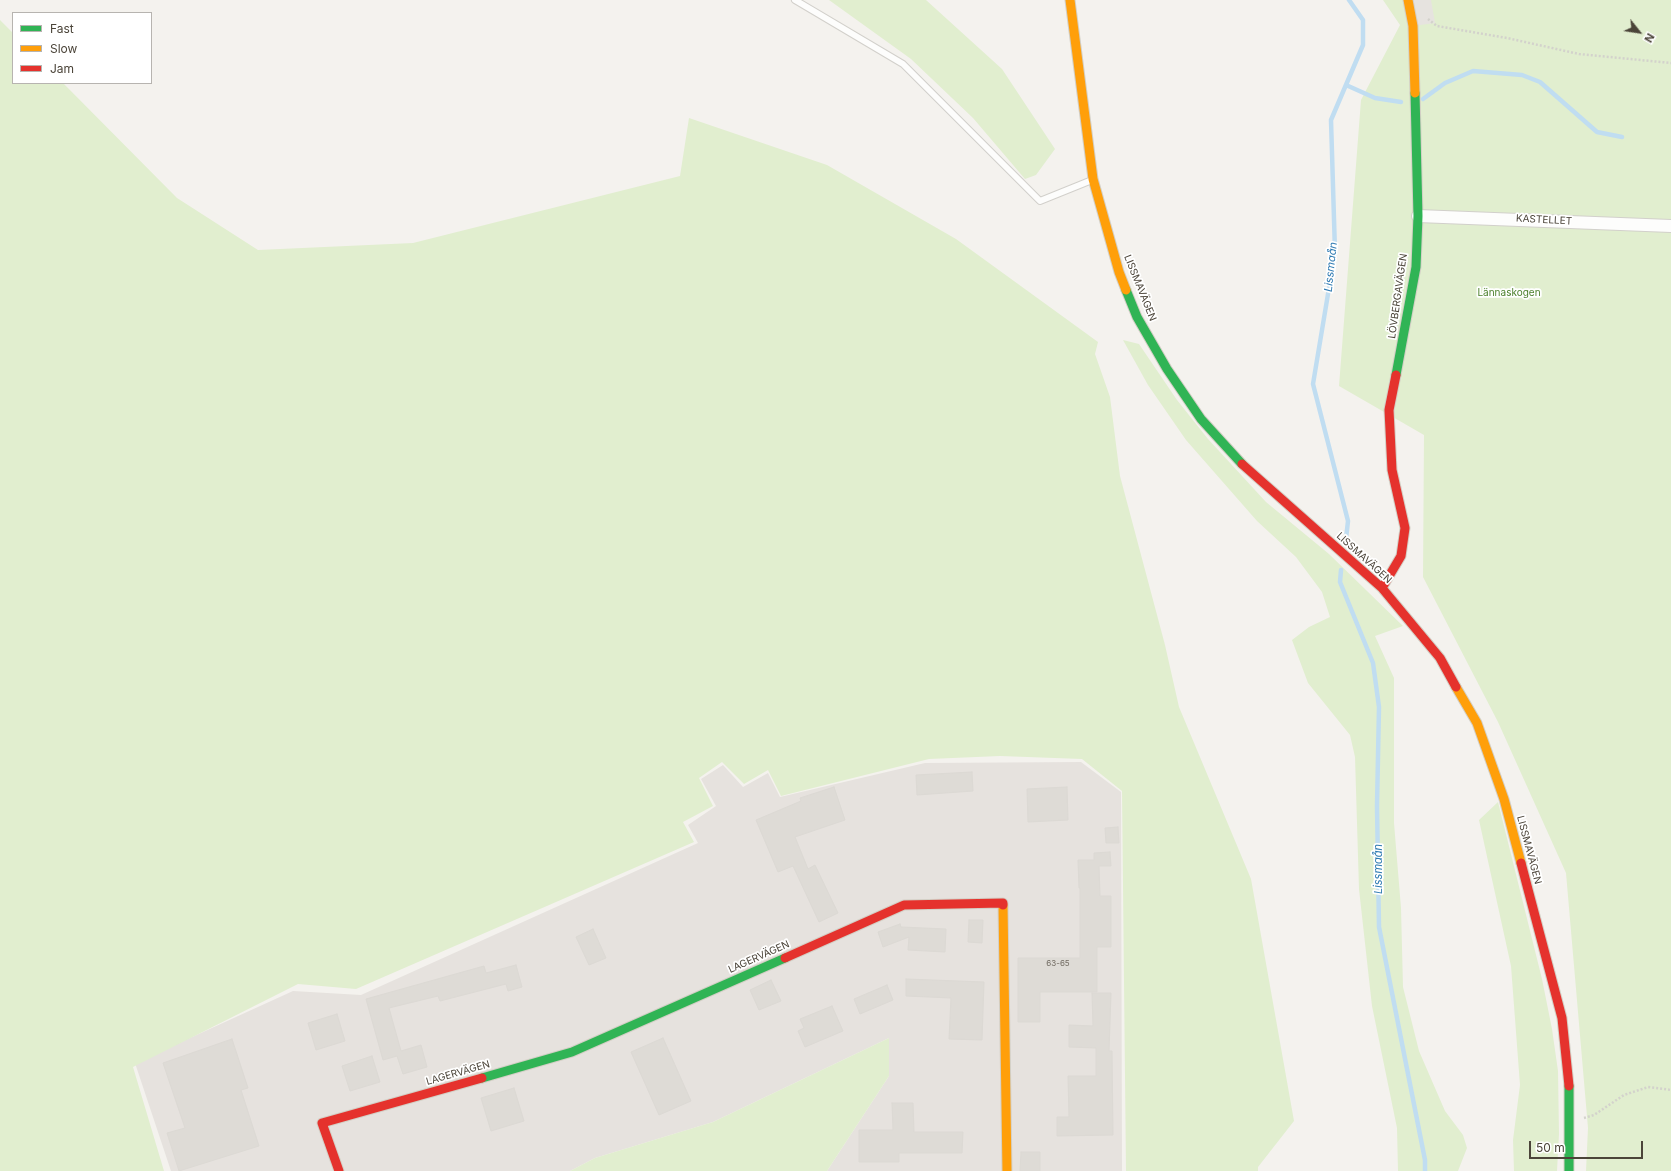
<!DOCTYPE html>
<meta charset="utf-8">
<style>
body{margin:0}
#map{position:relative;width:1671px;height:1171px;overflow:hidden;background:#f4f2ee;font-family:Inter,sans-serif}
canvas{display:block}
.legend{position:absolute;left:12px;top:12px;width:140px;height:72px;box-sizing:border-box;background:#fff;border:1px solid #b7b4b0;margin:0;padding:5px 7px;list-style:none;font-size:12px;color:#4b4439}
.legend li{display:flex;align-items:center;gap:8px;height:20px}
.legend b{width:20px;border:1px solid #b7b4b0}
.north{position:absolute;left:1619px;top:12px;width:40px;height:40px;-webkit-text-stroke:3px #fff;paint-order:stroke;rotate:120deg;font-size:11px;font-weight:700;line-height:16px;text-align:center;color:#4b4439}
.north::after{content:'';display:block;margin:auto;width:14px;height:18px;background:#4b4439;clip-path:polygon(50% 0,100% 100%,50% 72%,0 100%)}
.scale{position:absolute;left:1529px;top:1141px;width:114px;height:18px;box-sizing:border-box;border:2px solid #4b4439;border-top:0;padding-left:5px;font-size:12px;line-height:14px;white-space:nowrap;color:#4b4439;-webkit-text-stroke:3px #fff;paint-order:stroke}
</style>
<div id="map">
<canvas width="1671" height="1171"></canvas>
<ul class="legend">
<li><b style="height:5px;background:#30b455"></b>Fast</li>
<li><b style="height:5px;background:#ff9f0a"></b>Slow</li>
<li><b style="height:5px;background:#e5322d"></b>Jam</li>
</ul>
<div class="north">N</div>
<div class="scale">50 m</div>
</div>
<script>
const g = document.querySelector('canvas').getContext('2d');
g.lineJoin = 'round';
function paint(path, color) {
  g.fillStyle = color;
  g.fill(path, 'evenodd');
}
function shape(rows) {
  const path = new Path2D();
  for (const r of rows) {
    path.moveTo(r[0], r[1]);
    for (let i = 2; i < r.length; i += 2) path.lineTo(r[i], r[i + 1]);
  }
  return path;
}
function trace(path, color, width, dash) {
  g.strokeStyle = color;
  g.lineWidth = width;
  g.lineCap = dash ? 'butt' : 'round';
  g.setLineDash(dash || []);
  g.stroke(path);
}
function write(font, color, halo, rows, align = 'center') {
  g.font = font + ' Inter,sans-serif';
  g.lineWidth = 3.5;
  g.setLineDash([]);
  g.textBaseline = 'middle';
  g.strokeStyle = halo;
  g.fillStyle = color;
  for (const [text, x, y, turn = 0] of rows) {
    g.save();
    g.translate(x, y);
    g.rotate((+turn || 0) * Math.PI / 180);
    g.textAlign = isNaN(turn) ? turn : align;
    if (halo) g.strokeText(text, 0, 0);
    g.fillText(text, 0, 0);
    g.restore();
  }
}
const industrial = shape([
 [1081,762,1121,792,1122,1171,827,1171,889,1076,889,1038,713,1122,595,1158,570,1171,171,1171,135,1063,293,991,361,995,698,843,688,825,716,806,701,779,723,765,743,787,768,773,780,797,925,763]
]);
const green = shape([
 [829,0,926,0,1002,69,1055,149,1036,175,1025,179,973,118,911,59],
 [1383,0,1671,0,1671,1171,1586,1171,1588,1128,1566,873,1498,722,1423,577,1424,435,1339,386,1361,100,1400,25],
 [0,20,13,33,13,83,63,83,177,198,258,250,413,243,680,176,689,118,827,165,956,239,1098,342,1095,354,1110,397,1120,476,1165,645,1179,707,1251,879,1294,1121,1258,1167,1258,1171,1126,1171,1122,791,1082,759,1000,756,929,759,781,796,768,770,744,784,722,762,699,778,713,806,683,822,694,842,356,989,298,984,133,1067,164,1171,0,1171],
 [1123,340,1139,344,1177,400,1208,439,1266,502,1329,554,1403,626,1375,636,1394,678,1394,823,1401,908,1403,987,1419,1051,1445,1111,1463,1135,1467,1148,1458,1171,1398,1171,1397,1128,1372,1006,1359,889,1355,757,1350,735,1308,683,1292,640,1309,627,1330,617,1322,592,1296,557,1257,521,1186,440,1148,385],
 [1498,802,1542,979,1552,1029,1558,1071,1559,1134,1557,1171,1514,1171,1513,1140,1520,1085,1511,966,1479,820],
 [889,1038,889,1076,827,1171,570,1171,595,1158,713,1122]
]);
const parking = shape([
 [1408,0,1431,0,1435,23,1413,26]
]);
const stream = shape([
 [1346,85,1375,98,1401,102],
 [1423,99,1445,83,1473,71,1522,75,1540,82,1597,132,1622,137],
 [1346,539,1348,521,1313,384,1335,252,1331,120,1363,45,1363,20,1349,0],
 [1341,570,1340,582,1373,663,1379,707,1377,806,1379,927,1425,1160,1425,1171]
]);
const building = shape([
 [972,772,973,791,917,795,916,775,972,772],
 [834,787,845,820,795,837,808,869,815,865,838,913,819,922,793,866,778,872,756,820,801,801,800,798,834,787],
 [1067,787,1068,820,1028,822,1027,789,1067,787],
 [1118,827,1119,843,1106,843,1105,828,1118,827],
 [1110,852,1111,866,1099,866,1100,896,1111,896,1111,947,1097,947,1097,992,1040,992,1040,1022,1018,1022,1018,958,1080,958,1080,888,1079,888,1078,860,1094,860,1094,853,1110,852],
 [969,920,983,920,982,943,968,942,969,920],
 [900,924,901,927,946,929,945,952,908,950,909,937,883,947,878,932,900,924],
 [593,929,606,958,589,965,576,937,593,929],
 [516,965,522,987,508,991,506,984,440,1001,438,996,389,1008,401,1051,421,1045,427,1067,403,1074,397,1056,383,1060,366,999,484,966,486,973,516,965],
 [906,979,984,982,982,1040,949,1039,951,998,906,996,906,979],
 [771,980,781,1001,759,1010,750,990,771,980],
 [887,985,893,1000,860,1014,854,999,887,985],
 [1092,993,1111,993,1109,1051,1112,1051,1113,1135,1057,1136,1057,1117,1069,1117,1068,1076,1096,1076,1096,1048,1069,1047,1069,1025,1093,1026,1092,993],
 [832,1006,843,1031,805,1047,798,1031,804,1028,800,1019,832,1006],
 [337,1014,345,1041,316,1050,308,1023,337,1014],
 [663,1038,691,1101,659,1115,631,1052,663,1038],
 [232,1039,248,1088,241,1090,259,1146,179,1171,167,1133,185,1128,163,1063,232,1039],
 [372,1056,380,1082,350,1091,342,1066,372,1056],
 [514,1088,524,1121,491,1131,481,1098,514,1088],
 [892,1103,913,1103,914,1132,963,1132,962,1153,899,1153,899,1162,859,1162,859,1130,893,1130,892,1103],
 [1021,1152,1040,1152,1040,1171,1020,1171,1021,1152]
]);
const path = shape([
 [1428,19,1437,26,1507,38,1579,54,1671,63],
 [1584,1118,1594,1115,1624,1095,1648,1087,1671,1090]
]);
const lane = shape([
 [795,0,903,64,1040,201,1092,180]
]);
const street = shape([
 [1418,216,1671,226]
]);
const fast = shape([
 [1126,290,1137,317,1167,369,1201,419,1242,464],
 [1396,375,1416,267,1418,216,1415,93],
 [482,1078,572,1052,785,958],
 [1569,1086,1569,1171]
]);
const slow = shape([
 [1070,0,1093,179,1119,272,1126,290],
 [1408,0,1413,26,1415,93],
 [1456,687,1477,723,1504,799,1521,863],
 [1003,905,1007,1171]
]);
const jam = shape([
 [1242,464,1382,588,1440,658,1456,687],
 [1382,588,1401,556,1405,528,1392,470,1389,410,1396,375],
 [1521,863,1562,1018,1569,1086],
 [785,958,904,905,1003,903,1003,905],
 [339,1171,322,1123,482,1078]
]);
const numberNames = [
 ["63-65",1058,964]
];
const streetNames = [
 ["KASTELLET",1544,220,3],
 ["LISSMAVÄGEN",1140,288,68],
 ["LÖVBERGAVÄGEN",1398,296,-82],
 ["LISSMAVÄGEN",1364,558,42],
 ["LISSMAVÄGEN",1529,850,75],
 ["LAGERVÄGEN",759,957,-24],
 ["LAGERVÄGEN",458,1073,-16]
];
const parkNames = [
 ["Lännaskogen",1509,293]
];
const waterNames = [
 ["Lissmaån",1331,267,-84],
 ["Lissmaån",1379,869,-90]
];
paint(industrial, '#e6e2de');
paint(green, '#e1eecf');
paint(parking, '#e6e3df');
trace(stream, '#c0ddf1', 4.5);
paint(building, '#dedbd6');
trace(building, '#dcd9d4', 1);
trace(lane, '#d2d0cb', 8);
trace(street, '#d2d0cb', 14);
trace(fast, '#d3cfc5', 11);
trace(slow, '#d3cfc5', 11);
trace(jam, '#d3cfc5', 11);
trace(path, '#d3d2cc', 2.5, [2, 2]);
trace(lane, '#fdfdfc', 6);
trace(street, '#fdfdfc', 12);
trace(fast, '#30b455', 9);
trace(slow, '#ff9f0a', 9);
trace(jam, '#e5322d', 9);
write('8px', '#706a61', null, numberNames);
write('10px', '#4b4439', '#fff', streetNames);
write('10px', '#4a7f2a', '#fff', parkNames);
write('italic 11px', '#2e7ab2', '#fff', waterNames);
</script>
